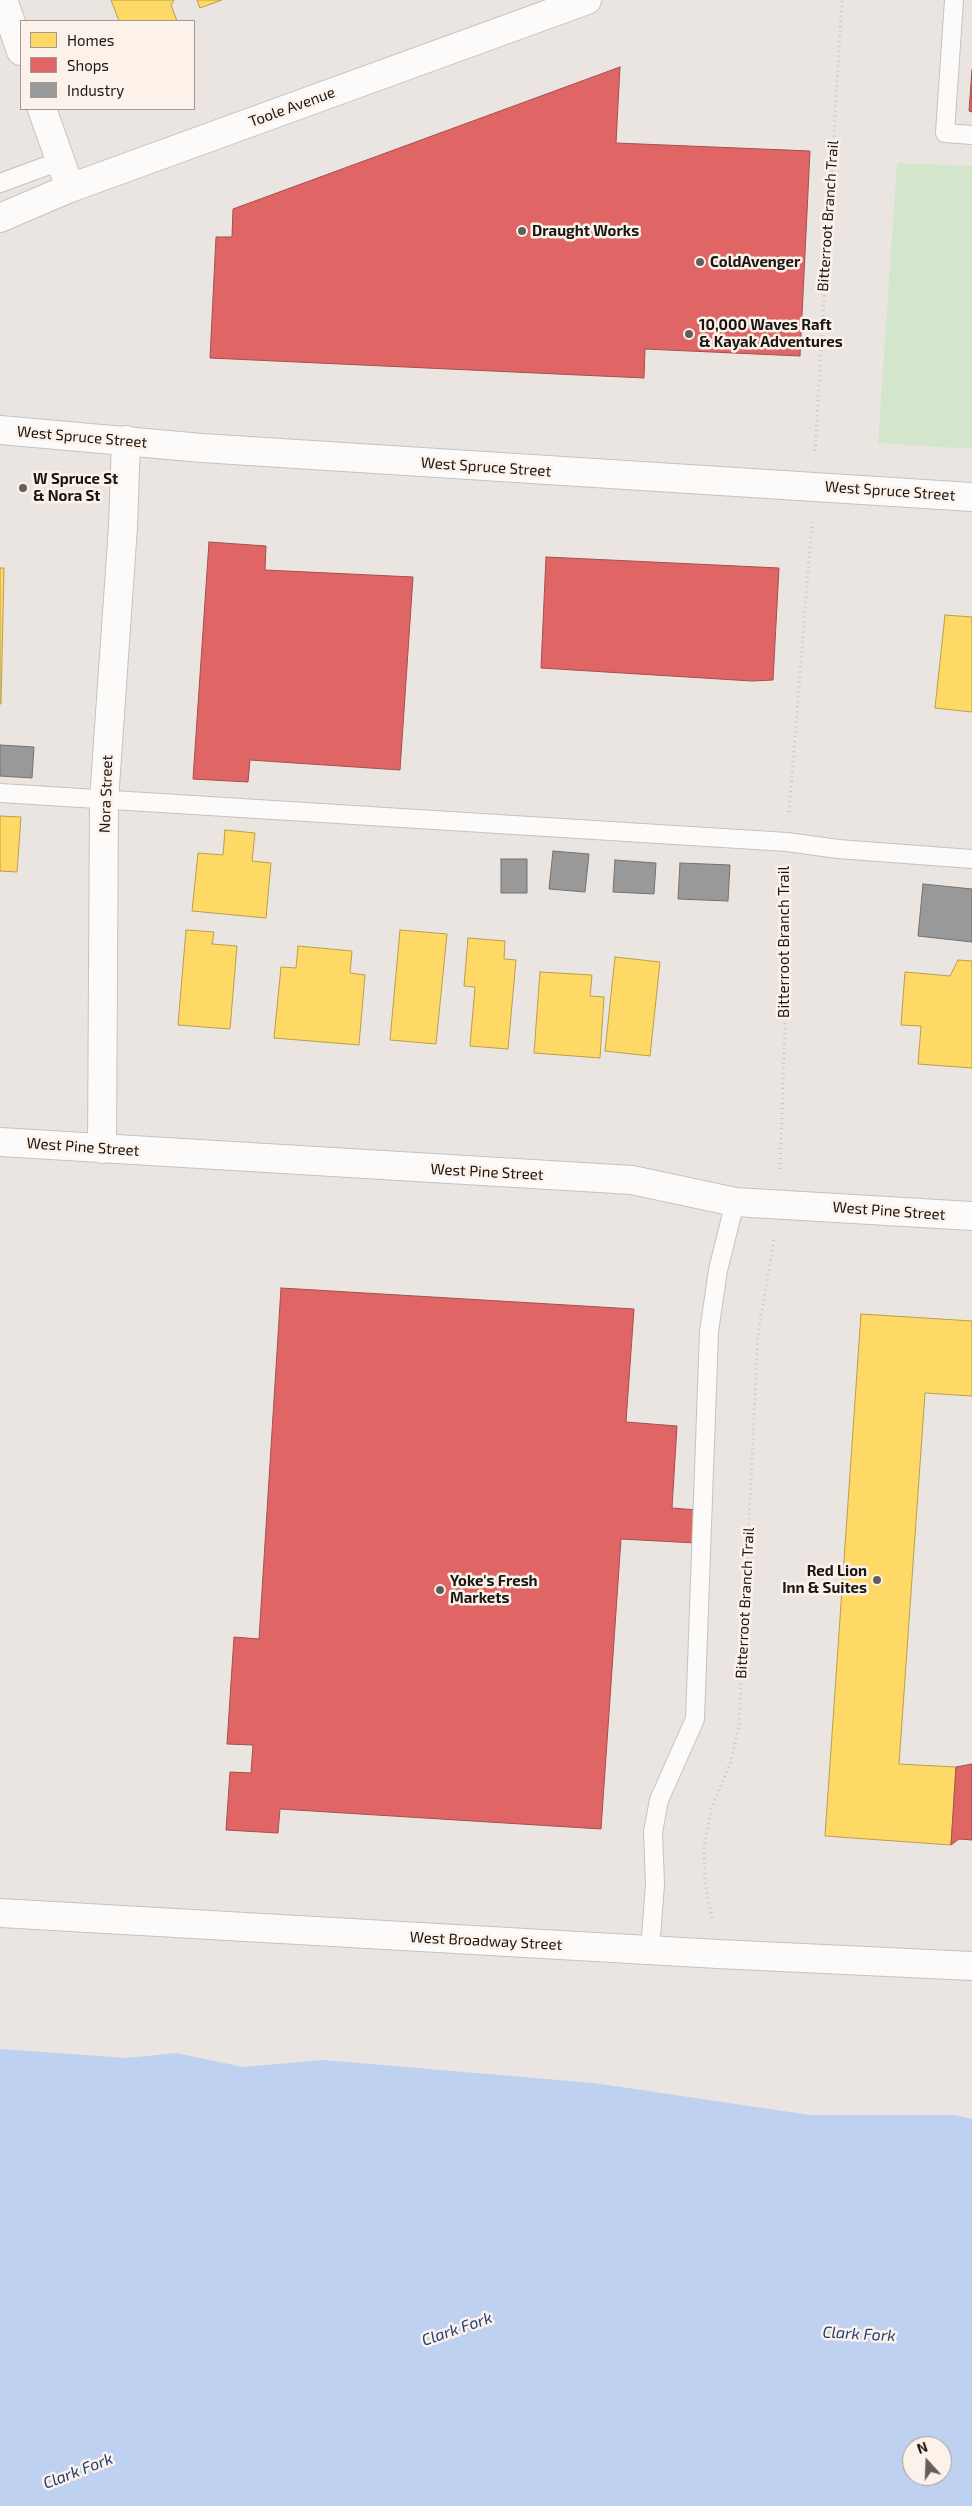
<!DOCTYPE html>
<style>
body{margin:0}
#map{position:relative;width:972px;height:2506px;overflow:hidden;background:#ebe5e1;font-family:"Exo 2",sans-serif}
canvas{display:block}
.legend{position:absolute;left:20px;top:20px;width:175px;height:90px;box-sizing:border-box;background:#fcf2ea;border:1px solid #a29a94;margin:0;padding:6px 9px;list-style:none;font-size:15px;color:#1a1614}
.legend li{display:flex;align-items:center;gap:10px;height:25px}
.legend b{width:25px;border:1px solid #a29a94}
.north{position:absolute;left:902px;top:2436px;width:50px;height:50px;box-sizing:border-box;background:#fcf2ea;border:1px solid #a29a94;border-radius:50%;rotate:340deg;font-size:14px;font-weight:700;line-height:20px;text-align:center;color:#1a1614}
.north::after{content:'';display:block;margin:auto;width:18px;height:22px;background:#635e5c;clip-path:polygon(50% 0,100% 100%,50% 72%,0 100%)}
</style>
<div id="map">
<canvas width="972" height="2506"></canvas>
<ul class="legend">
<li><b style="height:14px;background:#ffd966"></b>Homes</li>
<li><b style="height:14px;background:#e06666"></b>Shops</li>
<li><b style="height:14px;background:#999"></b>Industry</li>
</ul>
<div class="north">N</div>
</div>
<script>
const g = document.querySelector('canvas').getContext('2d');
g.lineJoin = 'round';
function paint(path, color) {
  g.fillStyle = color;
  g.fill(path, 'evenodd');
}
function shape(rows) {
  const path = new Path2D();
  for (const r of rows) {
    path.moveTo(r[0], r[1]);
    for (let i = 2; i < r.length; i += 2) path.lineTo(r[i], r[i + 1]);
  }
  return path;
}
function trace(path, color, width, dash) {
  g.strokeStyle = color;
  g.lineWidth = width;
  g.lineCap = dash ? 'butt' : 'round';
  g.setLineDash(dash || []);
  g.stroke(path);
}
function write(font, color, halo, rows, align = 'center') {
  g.font = font + ' "Exo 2",sans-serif';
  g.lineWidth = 5;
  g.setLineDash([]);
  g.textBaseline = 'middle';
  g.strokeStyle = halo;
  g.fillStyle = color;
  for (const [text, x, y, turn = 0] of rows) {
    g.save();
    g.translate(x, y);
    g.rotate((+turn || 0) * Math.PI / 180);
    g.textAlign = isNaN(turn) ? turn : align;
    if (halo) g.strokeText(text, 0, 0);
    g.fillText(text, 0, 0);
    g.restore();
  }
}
const green = shape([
 [897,163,972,166,972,449,878,443]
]);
const water = shape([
 [0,2049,127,2058,176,2053,243,2067,323,2060,594,2083,810,2115,955,2115,972,2119,972,2506,0,2506],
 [912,2446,942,2446,942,2476,912,2476]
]);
const homes = shape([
 [111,0,174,0,171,5,177,21,119,21,111,0],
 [197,0,222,0,200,8,197,0],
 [0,568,4,568,1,704,0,704,0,568],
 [945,615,972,617,972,712,935,708,945,615],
 [0,816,21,817,17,872,0,871,0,816],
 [225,830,255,833,252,861,271,863,266,918,192,911,198,853,223,855,225,830],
 [186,930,214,932,212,944,237,946,230,1029,178,1025,186,930],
 [400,930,447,934,436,1044,390,1040,400,930],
 [468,938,505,941,504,959,516,960,508,1049,470,1046,475,987,464,986,468,938],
 [298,946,352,951,350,973,365,975,359,1045,274,1038,281,967,296,968,298,946],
 [615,957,660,962,650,1056,605,1051,615,957],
 [958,960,972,961,972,1068,918,1064,921,1026,901,1025,905,972,950,976,958,960],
 [540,972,592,975,590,996,604,997,600,1058,534,1053,540,972],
 [861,1314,972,1321,972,1396,925,1393,899,1764,956,1767,951,1845,825,1836,861,1314]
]);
const shops = shape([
 [620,67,616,143,810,151,800,356,645,349,644,378,210,358,216,237,232,237,233,209,620,67],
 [972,70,972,112,969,111,972,70],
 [209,542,266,546,265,570,413,577,400,770,250,760,248,782,193,779,209,542],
 [546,557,779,568,773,680,752,681,541,668,546,557],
 [281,1288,634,1309,626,1422,677,1426,672,1508,698,1510,696,1543,621,1539,601,1829,280,1809,278,1833,226,1830,230,1772,251,1773,253,1745,227,1744,234,1637,259,1639,281,1288],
 [972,1764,972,1840,959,1839,951,1845,956,1767,972,1764]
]);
const industry = shape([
 [0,745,34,747,32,778,0,776,0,745],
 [553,851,589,854,585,892,549,889,553,851],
 [501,859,527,859,527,893,501,893,501,859],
 [615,860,656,863,654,894,613,892,615,860],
 [680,863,730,865,728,901,678,899,680,863],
 [923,884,972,889,972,942,918,936,923,884]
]);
const path = shape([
 [815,451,842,0],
 [789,812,812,522],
 [780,1169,786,997,786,912,782,873],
 [712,1918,705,1883,704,1847,711,1809,730,1764,739,1725,758,1333,774,1240]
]);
const service = shape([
 [954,0,945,133,972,135],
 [0,183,60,161],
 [0,793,787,842,838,849,972,859],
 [650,1950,655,1884,653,1832,659,1800,695,1719,709,1332,718,1270,735,1202]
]);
const minor = shape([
 [3,0,21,51],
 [42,109,70,188],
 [0,1142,632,1180,735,1202,972,1216],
 [102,1149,104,800,123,527,126,440]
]);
const tertiary = shape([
 [0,218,70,188,587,0]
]);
const secondary = shape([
 [0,430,202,448,972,497]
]);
const primary = shape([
 [0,1913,718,1954,972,1966]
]);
const markers = [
 [522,231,5,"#635e5c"],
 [700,262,5,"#635e5c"],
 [689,334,5,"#635e5c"],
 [23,488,5,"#635e5c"],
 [877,1580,5,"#635e5c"],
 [440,1590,5,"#635e5c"]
];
const streetNames = [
 ["Toole Avenue",292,107,-20],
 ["Bitterroot Branch Trail",828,216,-86],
 ["West Spruce Street",82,437,5],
 ["West Spruce Street",486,467,4],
 ["West Spruce Street",890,491,4],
 ["Nora Street",106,794,-88],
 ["Bitterroot Branch Trail",784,942,-90],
 ["West Pine Street",83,1147,4],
 ["West Pine Street",487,1172,3],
 ["West Pine Street",889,1211,4],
 ["Bitterroot Branch Trail",745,1603,-87],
 ["West Broadway Street",486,1941,3]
];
const poiNames = [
 ["Draught Works",532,231],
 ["ColdAvenger",710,262],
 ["10,000 Waves Raft",699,325],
 ["& Kayak Adventures",699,342],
 ["W Spruce St",33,479],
 ["& Nora St",33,496],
 ["Red Lion",867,1571,"right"],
 ["Inn & Suites",867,1588,"right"],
 ["Yoke's Fresh",450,1581],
 ["Markets",450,1598]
];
const waterNames = [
 ["Clark Fork",457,2329,-19],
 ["Clark Fork",859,2334,3],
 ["Clark Fork",78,2471,-21]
];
paint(green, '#d3e6cc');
paint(water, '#bfd1f1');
paint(homes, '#ffd966');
trace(homes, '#ba9e4d', 1);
paint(shops, '#e06666');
trace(shops, '#a54e4d', 1);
paint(industry, '#999');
trace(industry, '#737271', 1);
trace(service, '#c6c2bf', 20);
trace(minor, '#c6c2bf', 30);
trace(tertiary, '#c6c2bf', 30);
trace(secondary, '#c6c2bf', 30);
trace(primary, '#c6c2bf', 30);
trace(path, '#c7c5c5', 3, [1, 4]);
trace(service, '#fcfbfa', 18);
trace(minor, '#fcfbfa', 28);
trace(tertiary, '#fcfbfa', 28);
trace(secondary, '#fcfbfa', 28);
trace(primary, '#fcfbfa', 28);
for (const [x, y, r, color] of markers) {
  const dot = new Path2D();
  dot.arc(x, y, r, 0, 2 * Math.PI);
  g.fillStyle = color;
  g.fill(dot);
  trace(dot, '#fcf2ea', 2);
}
write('15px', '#1a1614', '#fcf2ea', streetNames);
write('bold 15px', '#1a1614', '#fcf2ea', poiNames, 'left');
write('italic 16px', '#1f3e77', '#fcf2ea', waterNames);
</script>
